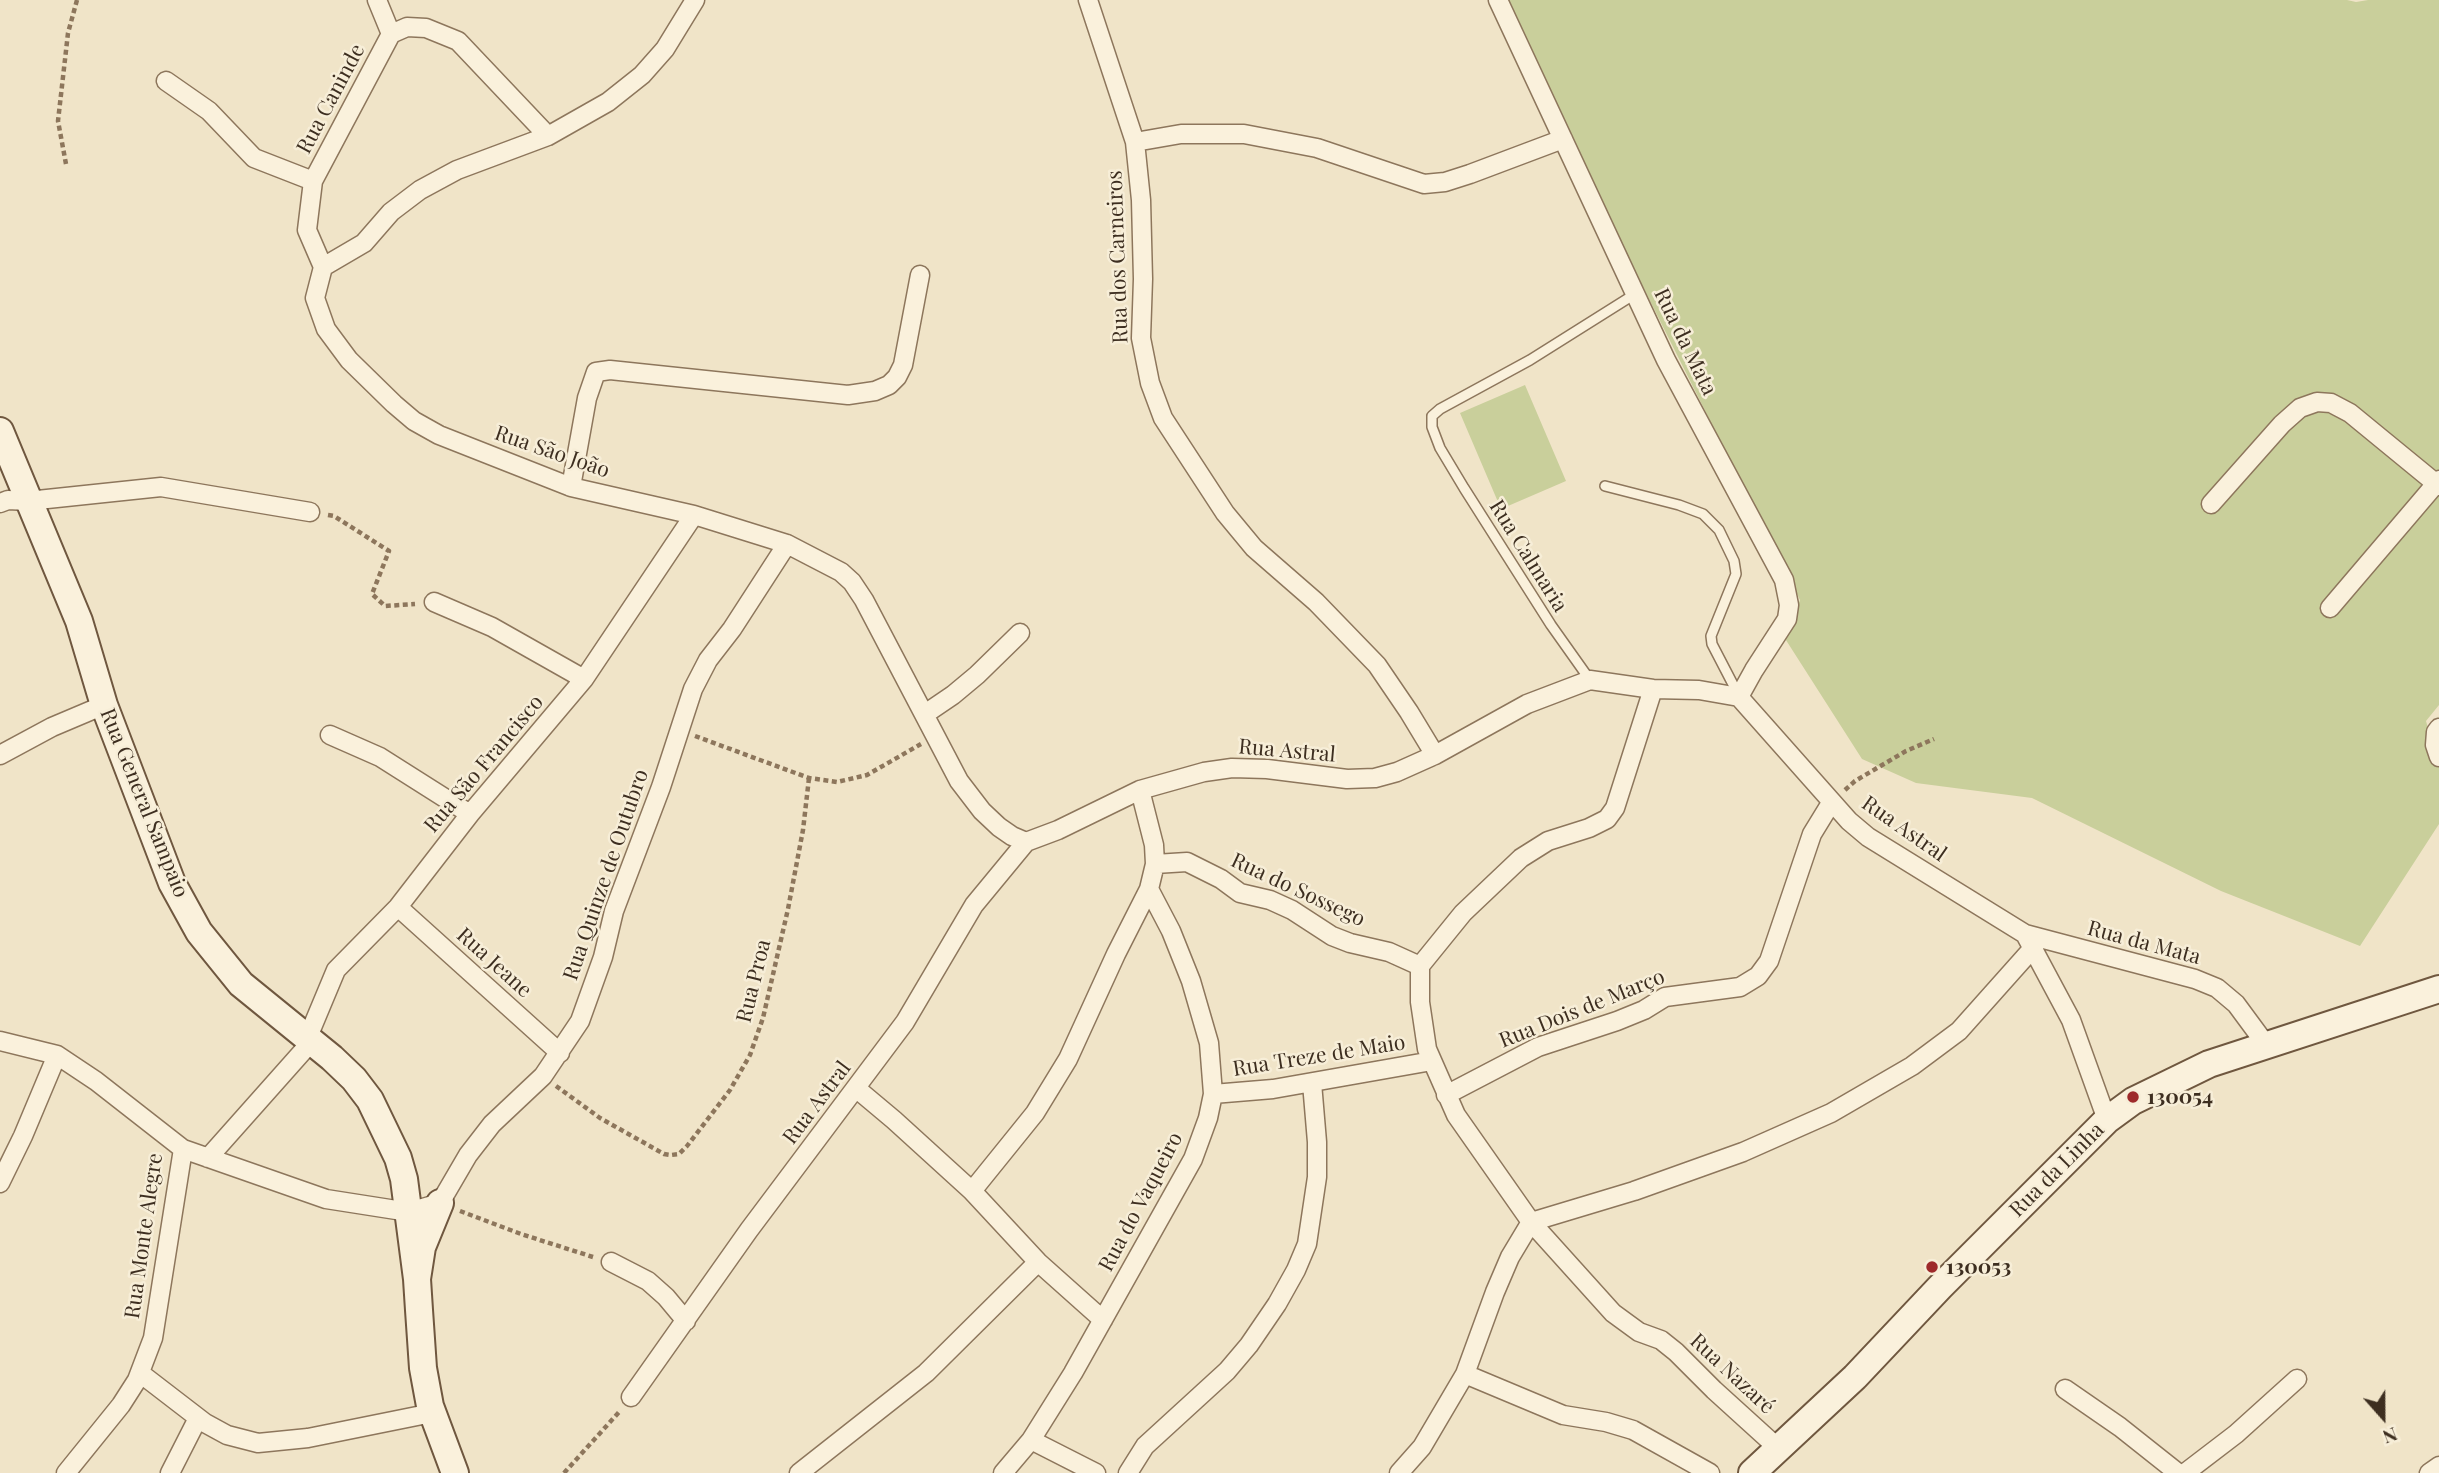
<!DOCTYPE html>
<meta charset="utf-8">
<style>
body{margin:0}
#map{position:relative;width:2439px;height:1473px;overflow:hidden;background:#f0e4c8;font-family:"Playfair Display",serif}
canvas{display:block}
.north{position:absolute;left:2348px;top:1382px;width:70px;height:70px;-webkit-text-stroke:5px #f7eed8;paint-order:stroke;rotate:159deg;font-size:19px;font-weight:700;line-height:28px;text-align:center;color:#3d2e20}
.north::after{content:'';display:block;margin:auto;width:24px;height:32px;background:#3d2e20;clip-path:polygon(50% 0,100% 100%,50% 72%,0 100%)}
</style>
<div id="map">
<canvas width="2439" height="1473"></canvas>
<div class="north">N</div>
</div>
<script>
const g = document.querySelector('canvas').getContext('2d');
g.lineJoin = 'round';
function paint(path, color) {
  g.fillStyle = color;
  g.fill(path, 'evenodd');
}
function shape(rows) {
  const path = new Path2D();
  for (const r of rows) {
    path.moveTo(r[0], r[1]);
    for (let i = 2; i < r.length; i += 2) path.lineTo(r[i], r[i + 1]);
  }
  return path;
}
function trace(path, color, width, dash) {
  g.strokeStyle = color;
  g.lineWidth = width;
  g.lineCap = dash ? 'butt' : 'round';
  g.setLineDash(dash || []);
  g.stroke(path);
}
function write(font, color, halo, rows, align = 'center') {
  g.font = font + ' "Playfair Display",serif';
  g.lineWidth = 5;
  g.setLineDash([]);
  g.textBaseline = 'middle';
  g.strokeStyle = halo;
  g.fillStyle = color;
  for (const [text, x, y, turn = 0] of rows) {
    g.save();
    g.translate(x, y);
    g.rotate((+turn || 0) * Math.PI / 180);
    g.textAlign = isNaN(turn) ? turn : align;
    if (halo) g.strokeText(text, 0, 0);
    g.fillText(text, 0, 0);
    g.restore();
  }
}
const green = shape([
 [1499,0,2347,0,2356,2,2368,0,2439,0,2439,705,2426,721,2439,767,2439,824,2360,946,2221,891,2032,798,1916,783,1862,759,1784,637,1800,600],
 [1525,385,1566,481,1501,509,1460,413]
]);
const path = shape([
 [66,164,58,121,68,33,77,0],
 [328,515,334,516,389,551,372,594,385,606,415,604],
 [695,736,809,778,837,782,867,775,921,744],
 [1845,790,1855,781,1906,751,1934,739],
 [556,1086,600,1118,664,1154,671,1155,679,1154,687,1146,730,1090,750,1055,763,1018,788,909,803,830,809,778],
 [460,1211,521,1234,593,1257],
 [564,1473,620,1411]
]);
const lane = shape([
 [1605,486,1679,505,1703,514,1719,530,1734,561,1736,574,1711,636,1712,644,1739,696],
 [1590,680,1551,625,1464,488,1440,448,1432,427,1432,416,1440,409,1530,360,1635,294]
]);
const street = shape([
 [377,0,391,34,313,181,307,230,323,267,315,298,326,329,349,360,394,404,414,421,439,435,571,487,694,515,787,544,841,572,852,582,864,600,959,781,982,811,999,827,1012,836,1026,842],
 [1088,0,1135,142,1141,200,1143,279,1141,338,1150,383,1163,418,1225,513,1254,548,1316,602,1377,665,1409,712,1435,755],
 [1498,0,1666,360,1784,580,1789,605,1787,619,1754,670,1739,697],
 [391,34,407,27,426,28,458,41,548,136],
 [166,81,209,111,254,158,313,181],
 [1135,142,1181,134,1244,134,1317,148,1424,184,1445,182,1470,174,1563,139],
 [323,267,364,243,391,212,420,190,457,170,548,136,608,102,642,75,665,49,695,0],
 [571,487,587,398,596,372,610,370,848,395,875,391,889,385,897,377,903,365,920,275],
 [0,503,8,500,28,501,161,487,310,512],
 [2211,504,2282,424,2300,408,2317,402,2331,403,2350,413,2439,486],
 [434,602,492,627,584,679],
 [2330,608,2439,480],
 [1653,689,1615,808,1607,819,1589,828,1548,841,1521,858,1463,913,1420,966,1420,1002,1427,1049,1456,1115,1531,1222,1613,1313,1639,1332,1661,1340,1676,1352,1714,1390,1779,1449],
 [925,714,953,695,977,675,1020,633],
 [2439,728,2436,732,2435,745,2439,757],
 [330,735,380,757,470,814],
 [0,755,52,727,104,705],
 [1155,864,1187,862,1221,879,1240,893,1270,900,1292,910,1332,936,1350,943,1389,952,1420,966],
 [398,907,560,1053],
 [2025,934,2195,979,2217,988,2236,1004,2267,1046],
 [308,1037,336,970,398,907,470,814,584,679,694,515],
 [0,1041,57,1055,96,1081,183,1149,153,1338,137,1380,121,1405,66,1473],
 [857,1089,894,1120,972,1191,1038,1262,1103,1320],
 [1213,1094,1273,1089,1432,1061],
 [1446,1095,1538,1047,1617,1021,1644,1010,1665,997,1740,987,1758,976,1769,961,1812,834,1831,803],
 [183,1149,326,1199,409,1212,440,1203,468,1155,492,1124,543,1076,580,1021,603,957,614,911,661,787,693,689,708,660,732,629,787,544],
 [208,1158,312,1041],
 [0,1183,23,1136,57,1055],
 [972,1191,1035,1113,1068,1059,1116,954,1149,889,1155,864,1154,845,1140,790],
 [1531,1222,1634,1191,1743,1152,1831,1113,1912,1066,1959,1031,2033,948],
 [611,1262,648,1281,666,1297,686,1321],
 [140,1373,205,1423,227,1435,258,1443,308,1438,432,1413],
 [1465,1374,1563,1415,1606,1422,1633,1430,1710,1473],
 [2065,1389,2120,1427,2178,1473],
 [631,1397,749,1230,905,1022,974,905,1026,842,1058,830,1140,790,1204,772,1232,768,1267,769,1347,779,1375,778,1397,772,1435,755,1527,704,1590,680,1653,689,1699,690,1739,697,1849,821,1868,837,2025,934,2071,1020,2107,1120],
 [1031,1440,1096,1473],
 [170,1473,198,1418],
 [799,1473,926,1373,1038,1262],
 [1003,1473,1031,1440,1073,1373,1193,1159,1208,1118,1213,1094,1209,1043,1191,981,1171,931,1149,889],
 [1128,1473,1145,1446,1227,1371,1249,1345,1277,1304,1296,1270,1307,1244,1317,1177,1317,1142,1312,1083],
 [1399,1473,1422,1447,1465,1374,1495,1292,1510,1257,1531,1222],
 [2185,1473,2236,1434,2297,1379],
 [2429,1473,2439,1466]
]);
const secondary = shape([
 [0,431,79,621,104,705,172,883,199,932,241,984,332,1058,354,1079,370,1100,398,1158,404,1179,417,1279],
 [440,1203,422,1247,417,1279,419,1310,423,1368,430,1406,455,1473],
 [1752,1473,1855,1377,1940,1287,2107,1120,2133,1101,2209,1064,2439,989]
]);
const markers = [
 [2133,1097,7,"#9e2a2b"],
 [1932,1267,7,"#9e2a2b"]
];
const streetNames = [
 ["Rua Caninde",331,99,-62],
 ["Rua dos Carneiros",1118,257,-92],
 ["Rua da Mata",1685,342,64],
 ["Rua São João",552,452,19],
 ["Rua Calmaria",1528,556,58],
 ["Rua Astral",1287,751,5],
 ["Rua São Francisco",484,764,-50],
 ["Rua General Sampaio",144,803,68],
 ["Rua Astral",1904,829,35],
 ["Rua Quinze de Outubro",606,875,-71],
 ["Rua do Sossego",1298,890,25],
 ["Rua da Mata",2144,943,15],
 ["Rua Jeane",494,963,42],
 ["Rua Proa",754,981,-76],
 ["Rua Dois de Março",1582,1009,-22],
 ["Rua Treze de Maio",1319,1056,-9],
 ["Rua Astral",817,1103,-53],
 ["Rua da Linha",2057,1170,-45],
 ["Rua do Vaqueiro",1141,1202,-62],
 ["Rua Monte Alegre",144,1236,-82],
 ["Rua Nazaré",1732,1374,43]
];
const poiNames = [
 ["130054",2147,1097],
 ["130053",1946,1267]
];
paint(green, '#c9cf9b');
trace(lane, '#8d765c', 12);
trace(street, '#8d765c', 21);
trace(secondary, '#6f573f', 30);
trace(path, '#8d765c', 4.5, [5, 3.5]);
trace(lane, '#faf1dc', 9);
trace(street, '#faf1dc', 18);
trace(secondary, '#faf1dc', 26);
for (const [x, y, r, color] of markers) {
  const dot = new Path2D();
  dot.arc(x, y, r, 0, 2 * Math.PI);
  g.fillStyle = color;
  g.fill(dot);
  trace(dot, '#f7eed8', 2.5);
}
write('21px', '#3d2e20', '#f7eed8', streetNames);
write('bold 21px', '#3d2e20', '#f7eed8', poiNames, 'left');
</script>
